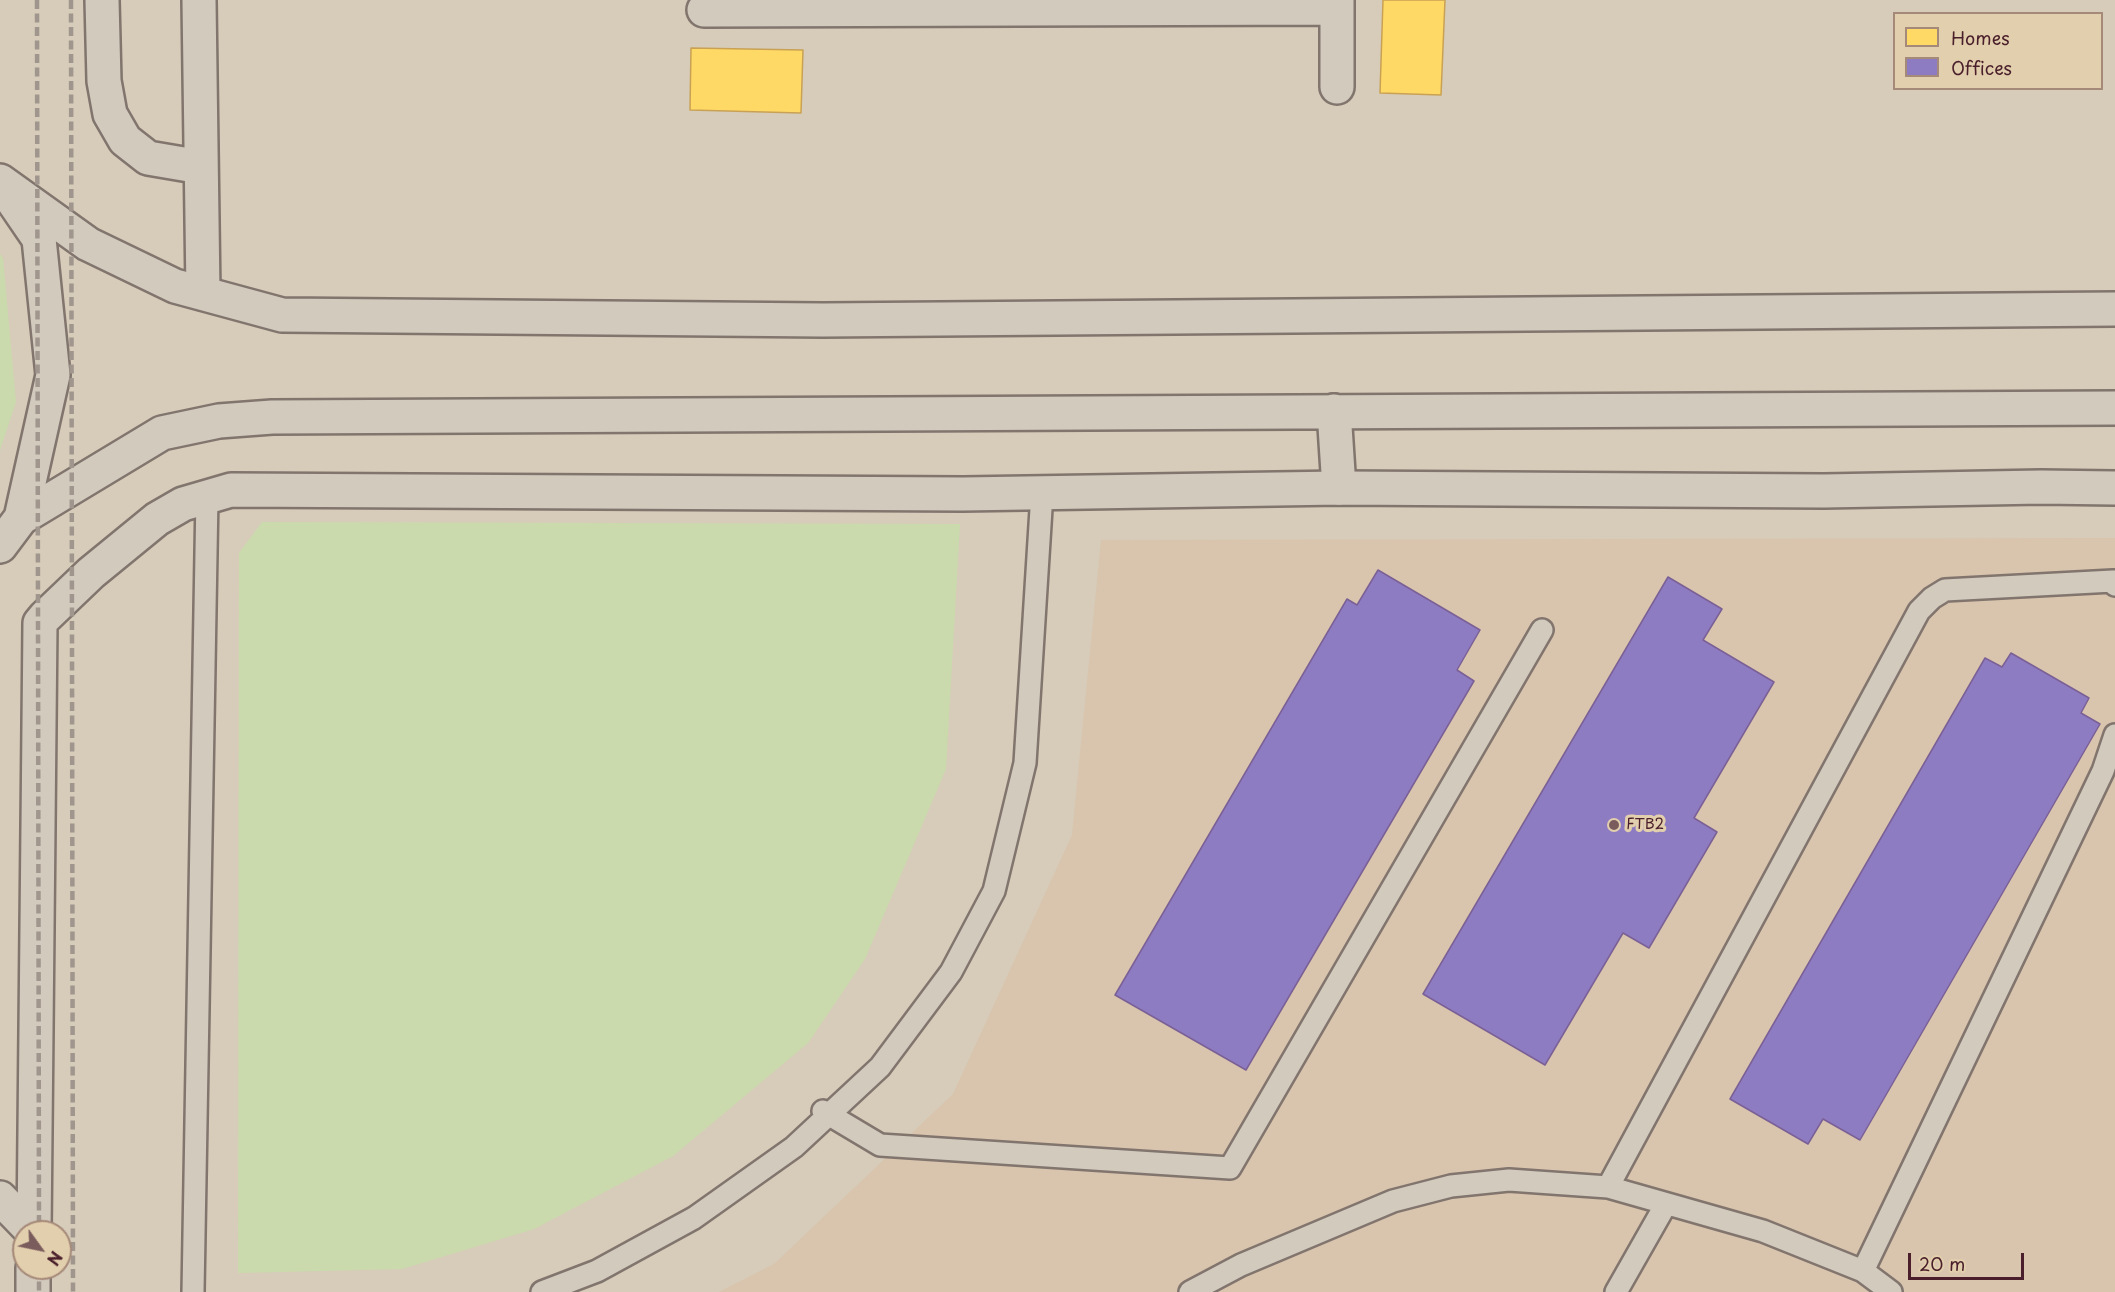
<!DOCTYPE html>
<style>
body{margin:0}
#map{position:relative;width:2115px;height:1292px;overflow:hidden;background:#d6ccb9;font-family:"Playpen Sans",sans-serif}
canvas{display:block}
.legend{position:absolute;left:1893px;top:12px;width:210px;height:78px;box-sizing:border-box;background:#e2cfad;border:2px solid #a58979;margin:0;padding:8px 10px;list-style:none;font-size:18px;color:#4a1f2b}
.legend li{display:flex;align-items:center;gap:12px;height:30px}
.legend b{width:30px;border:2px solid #a58979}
.north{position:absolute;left:12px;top:1220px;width:60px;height:60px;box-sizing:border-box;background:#e2cfad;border:2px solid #a58979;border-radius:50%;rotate:123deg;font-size:16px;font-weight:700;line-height:24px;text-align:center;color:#4a1f2b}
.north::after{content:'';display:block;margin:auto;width:21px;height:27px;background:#7b5c5d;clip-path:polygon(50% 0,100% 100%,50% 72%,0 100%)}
.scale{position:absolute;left:1908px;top:1253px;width:116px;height:27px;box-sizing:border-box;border:3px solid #4a1f2b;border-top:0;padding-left:8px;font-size:18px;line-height:21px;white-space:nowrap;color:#4a1f2b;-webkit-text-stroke:4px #e2cfad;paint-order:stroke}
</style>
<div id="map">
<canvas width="2115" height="1292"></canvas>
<ul class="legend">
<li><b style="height:16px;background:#ffd966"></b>Homes</li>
<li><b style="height:16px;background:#8e7cc3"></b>Offices</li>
</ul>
<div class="north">N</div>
<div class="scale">20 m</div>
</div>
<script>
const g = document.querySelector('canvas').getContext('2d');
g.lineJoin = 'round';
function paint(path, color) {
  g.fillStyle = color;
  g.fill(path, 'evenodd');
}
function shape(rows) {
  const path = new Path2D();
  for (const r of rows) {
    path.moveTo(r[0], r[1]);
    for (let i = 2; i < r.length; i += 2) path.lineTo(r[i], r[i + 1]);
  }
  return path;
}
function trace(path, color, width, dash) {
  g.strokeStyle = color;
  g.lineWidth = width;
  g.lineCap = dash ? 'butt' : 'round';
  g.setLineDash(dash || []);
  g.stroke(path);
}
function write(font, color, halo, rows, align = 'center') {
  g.font = font + ' "Playpen Sans",sans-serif';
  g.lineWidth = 6;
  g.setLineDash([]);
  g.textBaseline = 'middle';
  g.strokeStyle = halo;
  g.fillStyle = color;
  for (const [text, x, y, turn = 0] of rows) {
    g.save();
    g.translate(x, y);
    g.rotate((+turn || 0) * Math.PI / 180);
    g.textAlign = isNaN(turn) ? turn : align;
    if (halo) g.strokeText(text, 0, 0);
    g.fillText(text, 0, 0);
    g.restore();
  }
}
const built = shape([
 [2115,538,2115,1292,719,1292,774,1264,953,1094,1072,835,1101,540]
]);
const green = shape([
 [0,254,3,258,16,402,0,450],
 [262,522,960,524,946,769,865,959,808,1043,673,1156,534,1229,402,1269,238,1273,239,553]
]);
const homes = shape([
 [1383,0,1445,0,1441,95,1380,93,1383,0],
 [691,48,803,50,801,113,690,110,691,48]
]);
const offices = shape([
 [1378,570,1480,630,1457,670,1474,681,1246,1070,1115,995,1347,599,1357,605,1378,570],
 [1668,577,1722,609,1703,640,1774,682,1694,818,1717,832,1649,948,1623,933,1545,1065,1423,994,1668,577],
 [2011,653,2089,698,2081,713,2100,724,1860,1140,1823,1119,1808,1144,1730,1099,1985,658,2002,667,2011,653]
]);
const service = shape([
 [823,1111,880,1145,1230,1168,1542,630],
 [1608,1187,1919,611,1932,598,1945,590,2113,581,2115,585],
 [1863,1271,2103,771,2115,735],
 [193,1292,207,496],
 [542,1292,597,1271,694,1218,794,1147,880,1067,951,972,994,891,1025,763,1042,493],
 [1190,1292,1241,1265,1393,1201,1451,1186,1509,1180,1608,1187,1763,1231,1863,1271,1891,1292],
 [1616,1292,1666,1204]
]);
const minor = shape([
 [102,0,104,81,110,114,125,140,148,158,201,167],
 [199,0,203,293],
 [704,10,1337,8],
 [1337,87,1337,0],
 [34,1232,40,623,45,617,91,573,157,519,183,504,231,490,963,494,1339,488,1824,491,2041,487,2115,488],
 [33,1292,33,1268]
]);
const tertiary = shape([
 [0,181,88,244,175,286,282,315,823,320,2115,309],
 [1334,411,1339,488],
 [21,518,162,433,219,421,272,417,2115,408],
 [0,546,21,518,53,375,39,239,11,198],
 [0,1198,33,1232]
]);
const rail = shape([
 [37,0,39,1232],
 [71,0,73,1292],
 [39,1268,39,1292]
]);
const markers = [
 [1614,825,6,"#7b5c5d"]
];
const poiNames = [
 ["FTB2",1626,825]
];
paint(built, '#d9c4ad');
paint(green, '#cadaac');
paint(homes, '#ffd966');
trace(homes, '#c9a154', 1.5);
paint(offices, '#8e7cc3');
trace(offices, '#7a6095', 1.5);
trace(service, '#81756e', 26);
trace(minor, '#81756e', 38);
trace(tertiary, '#81756e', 38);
trace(service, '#d2cabd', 21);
trace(minor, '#d2cabd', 33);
trace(tertiary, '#d2cabd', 33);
trace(rail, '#a0968e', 4.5, [9, 4.5]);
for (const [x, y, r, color] of markers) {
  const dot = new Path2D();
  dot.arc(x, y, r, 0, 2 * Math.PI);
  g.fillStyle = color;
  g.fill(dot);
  trace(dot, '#e2cfad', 2);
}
write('15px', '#4a1f2b', '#e2cfad', poiNames, 'left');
</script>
